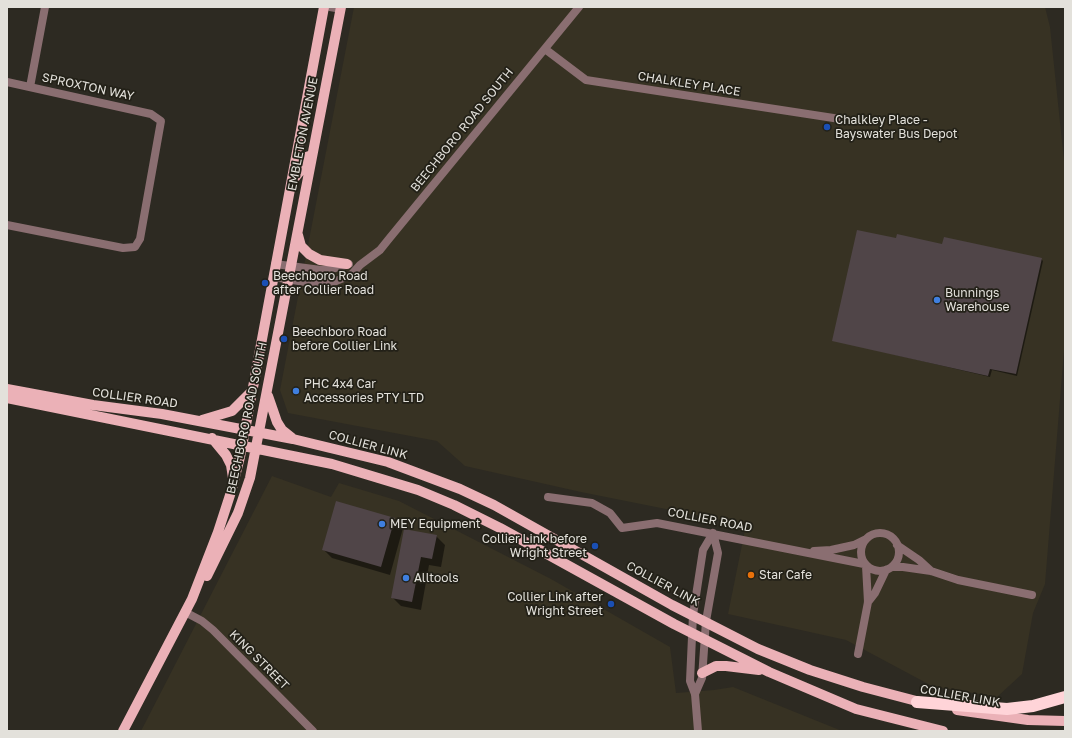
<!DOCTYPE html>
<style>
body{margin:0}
#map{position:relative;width:1072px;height:738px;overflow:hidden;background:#2d2a22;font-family:"Golos Text",sans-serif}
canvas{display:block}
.frame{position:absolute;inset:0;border:8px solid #e3e1db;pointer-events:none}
</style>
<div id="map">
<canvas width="1072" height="738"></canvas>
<div class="frame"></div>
</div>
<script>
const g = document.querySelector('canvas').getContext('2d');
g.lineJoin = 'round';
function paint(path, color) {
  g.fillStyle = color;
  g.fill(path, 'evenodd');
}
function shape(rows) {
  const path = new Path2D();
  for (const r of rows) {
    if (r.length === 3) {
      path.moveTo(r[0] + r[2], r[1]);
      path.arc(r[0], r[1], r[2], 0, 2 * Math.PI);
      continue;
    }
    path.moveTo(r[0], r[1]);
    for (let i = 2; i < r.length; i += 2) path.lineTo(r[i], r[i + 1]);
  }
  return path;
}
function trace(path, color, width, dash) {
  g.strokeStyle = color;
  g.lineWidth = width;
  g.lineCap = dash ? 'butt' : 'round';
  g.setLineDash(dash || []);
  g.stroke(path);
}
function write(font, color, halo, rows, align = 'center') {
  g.font = font + ' "Golos Text",sans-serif';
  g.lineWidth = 3.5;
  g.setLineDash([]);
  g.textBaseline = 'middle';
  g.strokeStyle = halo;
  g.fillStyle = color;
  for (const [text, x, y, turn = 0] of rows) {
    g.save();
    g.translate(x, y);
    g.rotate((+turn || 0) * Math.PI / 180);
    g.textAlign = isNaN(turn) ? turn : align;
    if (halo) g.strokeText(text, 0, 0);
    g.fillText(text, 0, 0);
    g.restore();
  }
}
const built = shape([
 [354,7,1045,7,1050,27,1065,170,1065,338,1045,584,1033,613,1022,674,997,697,932,686,846,640,728,614,746,525,581,492,465,466,437,441,288,413,280,390],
 [272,476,331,497,339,483,399,501,551,579,670,647,676,693,714,690,733,687,842,731,141,731]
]);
const shadow = shape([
 [897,240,1041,259,1043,261,1017,376,992,370,990,377,833,340],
 [395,519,403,528,390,575,332,558,323,549],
 [405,530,436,536,445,545,441,567,429,565,421,610,401,606,392,597]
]);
const building = shape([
 [857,230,896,238,897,234,942,244,944,237,1042,258,1016,374,990,369,988,376,832,341],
 [336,501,395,518,381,567,322,550],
 [404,529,437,535,432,559,421,557,412,602,391,598]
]);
const minor = shape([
 [330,7,341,9],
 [545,49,586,80,840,119],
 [7,82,151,114,161,121,140,239,135,247,123,248,7,225],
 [30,87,45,7],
 [275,264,321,270,329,270,349,264],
 [273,277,318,284,336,281,351,275,360,265,380,250,388,240,579,7],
 [548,497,592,503,610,513,622,528,657,523,864,564],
 [880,552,19],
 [897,545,919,560,931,571],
 [814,551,831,550,854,545,864,540],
 [892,567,903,567,931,571,958,580,1032,595],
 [868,602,875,593,886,570],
 [185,612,202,621,213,630,313,731],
 [693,615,703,550,713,533],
 [706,621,718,553,713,533],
 [858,654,868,602,866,566]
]);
const tertiary = shape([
 [693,615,690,681,695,694,698,731],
 [695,694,702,678,706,621]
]);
const primary = shape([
 [292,181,301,170,304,158,312,155],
 [298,235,301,246,309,254,320,260,347,264],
 [7,389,93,405,162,414,293,439,388,462,460,489,494,505,672,605,758,649,810,670,863,687,924,703],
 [268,396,277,422,282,430,292,438],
 [7,398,332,464,418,490,454,505,500,528,674,624,769,672,856,709,943,731],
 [202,420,232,411,251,392],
 [212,438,226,455,231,465,233,478],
 [207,576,238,513,250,478,341,7],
 [702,673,716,666,726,666,759,670],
 [957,710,1028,720,1065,721],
 [123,731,192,599,218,532,231,492,240,457,324,7]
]);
const motorway = shape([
 [917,702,1007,709,1033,706,1065,697]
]);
const markers = [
 [827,127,4,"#1a4fb4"],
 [265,283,4,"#1a4fb4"],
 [937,300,4,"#3f7fe0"],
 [284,339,4,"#1a4fb4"],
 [296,391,4,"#3f7fe0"],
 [382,524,4,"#3f7fe0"],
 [595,546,4,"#1a4fb4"],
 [751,575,4,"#e8710a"],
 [406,578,4,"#3f7fe0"],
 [611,604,4,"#1a4fb4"]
];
const streetNames = [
 ["CHALKLEY PLACE",689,84,9],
 ["SPROXTON WAY",88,87,12],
 ["BEECHBORO ROAD SOUTH",462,130,-51],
 ["EMBLETON AVENUE",303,134,-79],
 ["COLLIER ROAD",135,398,8],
 ["BEECHBORO ROAD SOUTH",247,418,-78],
 ["COLLIER LINK",368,445,15],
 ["COLLIER ROAD",710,520,11],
 ["COLLIER LINK",663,584,28],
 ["KING STREET",259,660,45],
 ["COLLIER LINK",960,696,10]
];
const poiNames = [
 ["Chalkley Place -",835,120],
 ["Bayswater Bus Depot",835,134],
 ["Beechboro Road",273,276],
 ["after Collier Road",273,290],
 ["Bunnings",945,293],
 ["Warehouse",945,307],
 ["Beechboro Road",292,332],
 ["before Collier Link",292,346],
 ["PHC 4x4 Car",304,384],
 ["Accessories PTY LTD",304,398],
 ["MEY Equipment",390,524],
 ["Collier Link before",587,539,"right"],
 ["Wright Street",587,553,"right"],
 ["Star Cafe",759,575],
 ["Alltools",414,578],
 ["Collier Link after",603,597,"right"],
 ["Wright Street",603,611,"right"]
];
paint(built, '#373223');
paint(shadow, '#0007');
paint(building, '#504548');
trace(minor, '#8a6e71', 8);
trace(tertiary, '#8a6e71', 8);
trace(primary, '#ebb1b7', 10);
trace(motorway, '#ffd4d8', 12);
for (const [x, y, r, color] of markers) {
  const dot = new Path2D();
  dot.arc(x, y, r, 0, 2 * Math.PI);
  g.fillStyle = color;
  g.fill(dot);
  trace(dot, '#232118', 1.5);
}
write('12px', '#e3e1db', '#232118', streetNames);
write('12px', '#e3e1db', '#232118', poiNames, 'left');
</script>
